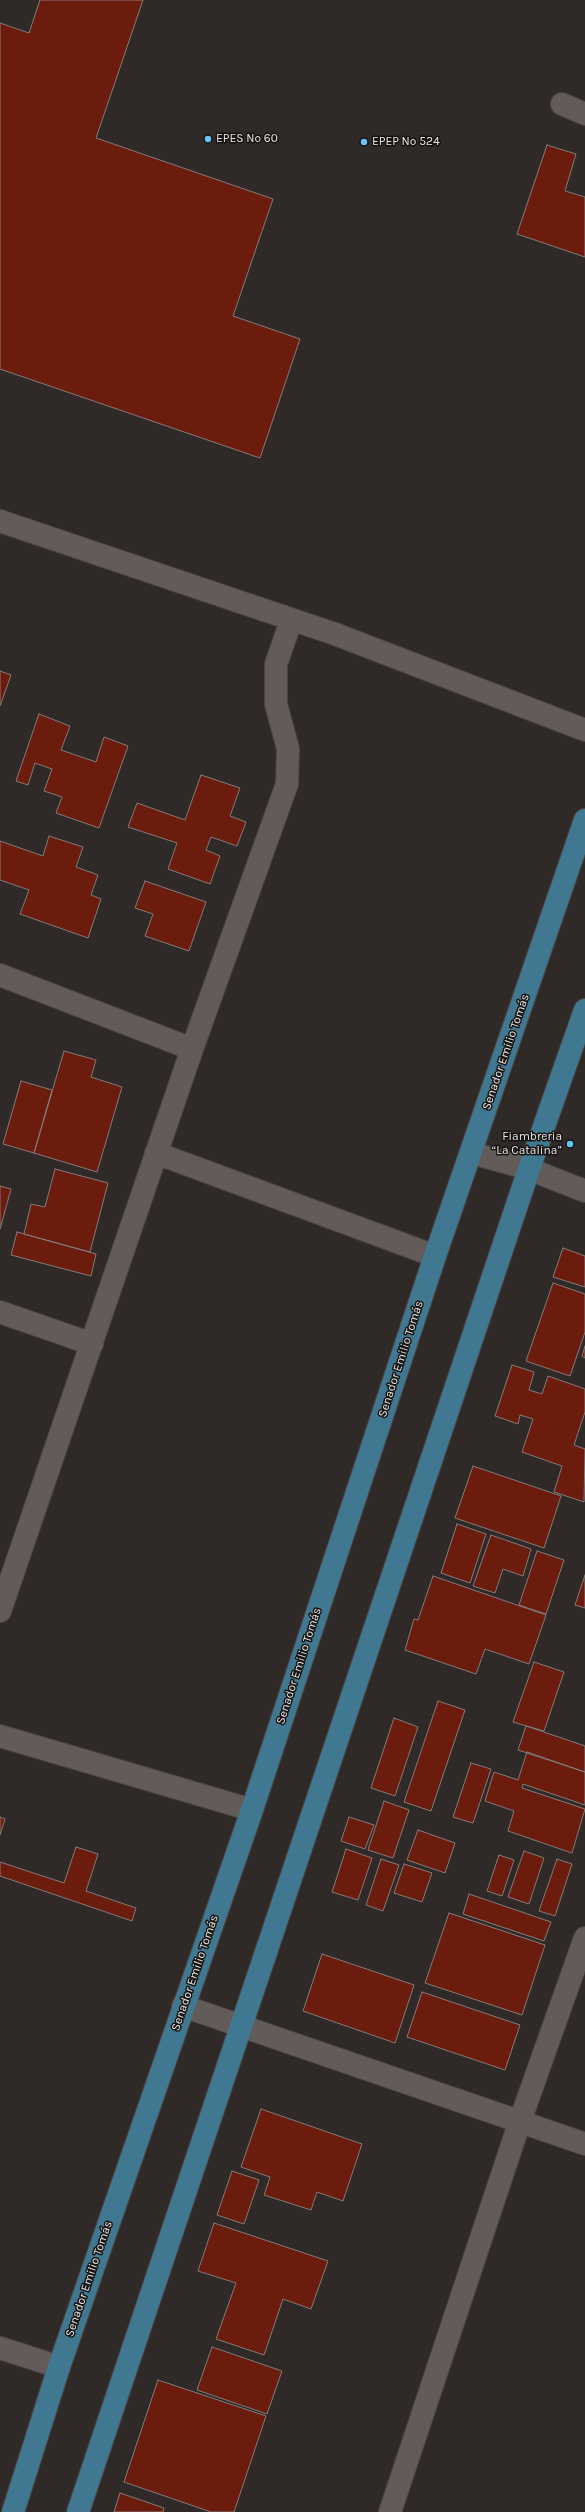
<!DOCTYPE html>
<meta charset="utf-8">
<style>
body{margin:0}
canvas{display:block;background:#2f2928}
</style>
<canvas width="585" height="2512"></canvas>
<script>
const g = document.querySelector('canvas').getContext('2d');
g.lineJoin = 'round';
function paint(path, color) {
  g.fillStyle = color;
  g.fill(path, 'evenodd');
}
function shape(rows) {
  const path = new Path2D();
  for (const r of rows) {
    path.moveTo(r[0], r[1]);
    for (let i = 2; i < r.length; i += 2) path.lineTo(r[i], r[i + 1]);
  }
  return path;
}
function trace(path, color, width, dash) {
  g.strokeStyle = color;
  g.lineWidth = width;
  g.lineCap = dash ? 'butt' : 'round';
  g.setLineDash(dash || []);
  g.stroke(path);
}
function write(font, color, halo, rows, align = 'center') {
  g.font = font + ' Karla,sans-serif';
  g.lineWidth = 3;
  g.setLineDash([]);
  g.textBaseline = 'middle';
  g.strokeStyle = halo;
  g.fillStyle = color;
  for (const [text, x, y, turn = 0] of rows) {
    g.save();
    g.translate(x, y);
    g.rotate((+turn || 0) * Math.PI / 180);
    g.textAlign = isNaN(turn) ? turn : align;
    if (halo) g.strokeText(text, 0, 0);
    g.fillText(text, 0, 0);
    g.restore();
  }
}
const building = shape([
 [40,0,143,0,96,138,273,199,233,316,300,339,260,458,0,369,0,23,29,33,40,0],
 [547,145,576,154,565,191,585,197,585,257,517,234,547,145],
 [0,671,11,675,0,706,0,671],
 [39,714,70,726,61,750,96,762,104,737,128,746,99,828,56,813,62,797,44,791,52,769,35,763,28,785,16,781,39,714],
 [201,775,240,788,230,816,246,822,237,846,211,837,206,850,220,856,210,884,168,869,177,843,128,827,137,803,185,820,201,775],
 [49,836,83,847,76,867,98,875,91,895,101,899,88,938,20,914,29,890,0,880,0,841,43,856,49,836],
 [145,881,206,902,189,951,145,936,153,914,135,908,145,881],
 [64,1051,96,1060,91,1077,122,1087,97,1172,34,1153,64,1051],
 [21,1081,52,1090,34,1153,3,1144,21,1081],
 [55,1169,108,1183,90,1252,24,1234,31,1204,45,1207,55,1169],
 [0,1186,11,1189,0,1229,0,1186],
 [17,1232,96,1254,91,1276,11,1255,17,1232],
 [563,1248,585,1256,585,1287,553,1277,563,1248],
 [553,1283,585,1294,585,1332,570,1376,526,1361,553,1283],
 [585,1346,585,1358,582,1356,585,1346],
 [512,1365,534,1372,529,1390,542,1394,548,1376,585,1389,585,1412,574,1445,585,1449,584,1502,554,1492,562,1466,522,1452,533,1419,520,1415,518,1424,495,1416,512,1365],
 [473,1466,561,1496,544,1548,455,1518,473,1466],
 [457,1524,486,1534,470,1583,441,1573,457,1524],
 [491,1535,531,1549,523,1576,503,1569,495,1593,473,1586,491,1535],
 [537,1551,564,1560,546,1614,519,1605,537,1551],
 [585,1575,585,1608,575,1605,585,1575],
 [433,1576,546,1615,529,1664,485,1649,476,1674,405,1650,414,1619,418,1620,433,1576],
 [534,1662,564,1672,544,1731,513,1722,534,1662],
 [438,1701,465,1710,431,1811,404,1802,438,1701],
 [394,1718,418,1727,395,1796,371,1788,394,1718],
 [526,1726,585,1746,585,1772,518,1750,526,1726],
 [527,1752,585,1772,585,1805,523,1784,522,1788,585,1809,572,1853,508,1831,514,1811,485,1801,494,1772,518,1780,527,1752],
 [471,1763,491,1769,473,1823,453,1817,471,1763],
 [384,1801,409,1810,393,1858,368,1850,384,1801],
 [0,1817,5,1819,0,1835,0,1817],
 [349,1817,374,1825,365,1849,341,1841,349,1817],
 [418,1830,455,1843,445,1873,407,1860,418,1830],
 [76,1847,98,1854,86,1891,136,1908,132,1921,0,1876,0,1862,64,1883,76,1847],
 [346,1849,372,1858,358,1900,332,1892,346,1849],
 [524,1851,544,1858,529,1904,508,1897,524,1851],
 [499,1855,514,1860,502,1896,487,1891,499,1855],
 [381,1859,399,1865,383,1911,366,1905,381,1859],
 [557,1859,572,1864,555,1916,539,1911,557,1859],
 [404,1864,432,1873,422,1902,394,1893,404,1864],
 [469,1894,551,1922,544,1941,463,1914,469,1894],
 [449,1913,545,1945,522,2015,425,1983,449,1913],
 [322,1954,414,1985,395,2043,303,2011,322,1954],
 [422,1992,520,2025,505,2070,407,2037,422,1992],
 [261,2109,362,2144,343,2201,317,2192,311,2210,264,2195,270,2177,241,2167,261,2109],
 [232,2171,259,2180,244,2224,217,2215,232,2171],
 [214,2223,328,2261,311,2309,283,2299,264,2355,216,2339,236,2283,198,2271,214,2223],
 [212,2347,282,2371,267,2414,197,2390,212,2347],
 [158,2380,266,2416,234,2512,211,2512,124,2482,158,2380],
 [120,2493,164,2508,163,2512,114,2512,120,2493]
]);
const minor = shape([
 [562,104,585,114],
 [0,521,335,634,585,730],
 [0,975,192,1049],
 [156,1153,435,1256],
 [472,1153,529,1169,585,1191],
 [0,1312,92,1344],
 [0,1611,192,1049,287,784,288,749,276,704,276,664,291,621],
 [0,1736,252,1810],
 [183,2006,585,2144],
 [0,2348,59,2367],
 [390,2512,520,2121,585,1938]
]);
const major = shape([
 [13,2512,59,2367,252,1810,435,1256,585,820],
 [78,2512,529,1169,585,1010]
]);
const markers = [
 [208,139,4,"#68c4f0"],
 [364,142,4,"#68c4f0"],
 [570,1144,4,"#68c4f0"]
];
const poiNames = [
 ["EPES Nº 60",216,139],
 ["EPEP Nº 524",372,142],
 ["Fiambreria",562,1137,"right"],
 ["“La Catalina”",562,1151,"right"]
];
const streetNames = [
 ["Senador Emilio Tomás",506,1052,-71],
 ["Senador Emilio Tomás",401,1359,-72],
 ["Senador Emilio Tomás",299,1666,-72],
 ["Senador Emilio Tomás",195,1973,-71],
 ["Senador Emilio Tomás",89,2279,-71]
];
paint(building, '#6b1c0d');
trace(building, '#837b7a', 1);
trace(minor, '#4a4544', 24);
trace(major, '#4a4544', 24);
trace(minor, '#625b5a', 22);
trace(major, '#417891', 22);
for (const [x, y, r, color] of markers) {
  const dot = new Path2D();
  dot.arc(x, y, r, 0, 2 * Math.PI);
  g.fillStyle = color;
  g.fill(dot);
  trace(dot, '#151312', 1.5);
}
write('12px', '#ece8e7', '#151312', poiNames, 'left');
write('12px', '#ece8e7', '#151312', streetNames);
</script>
